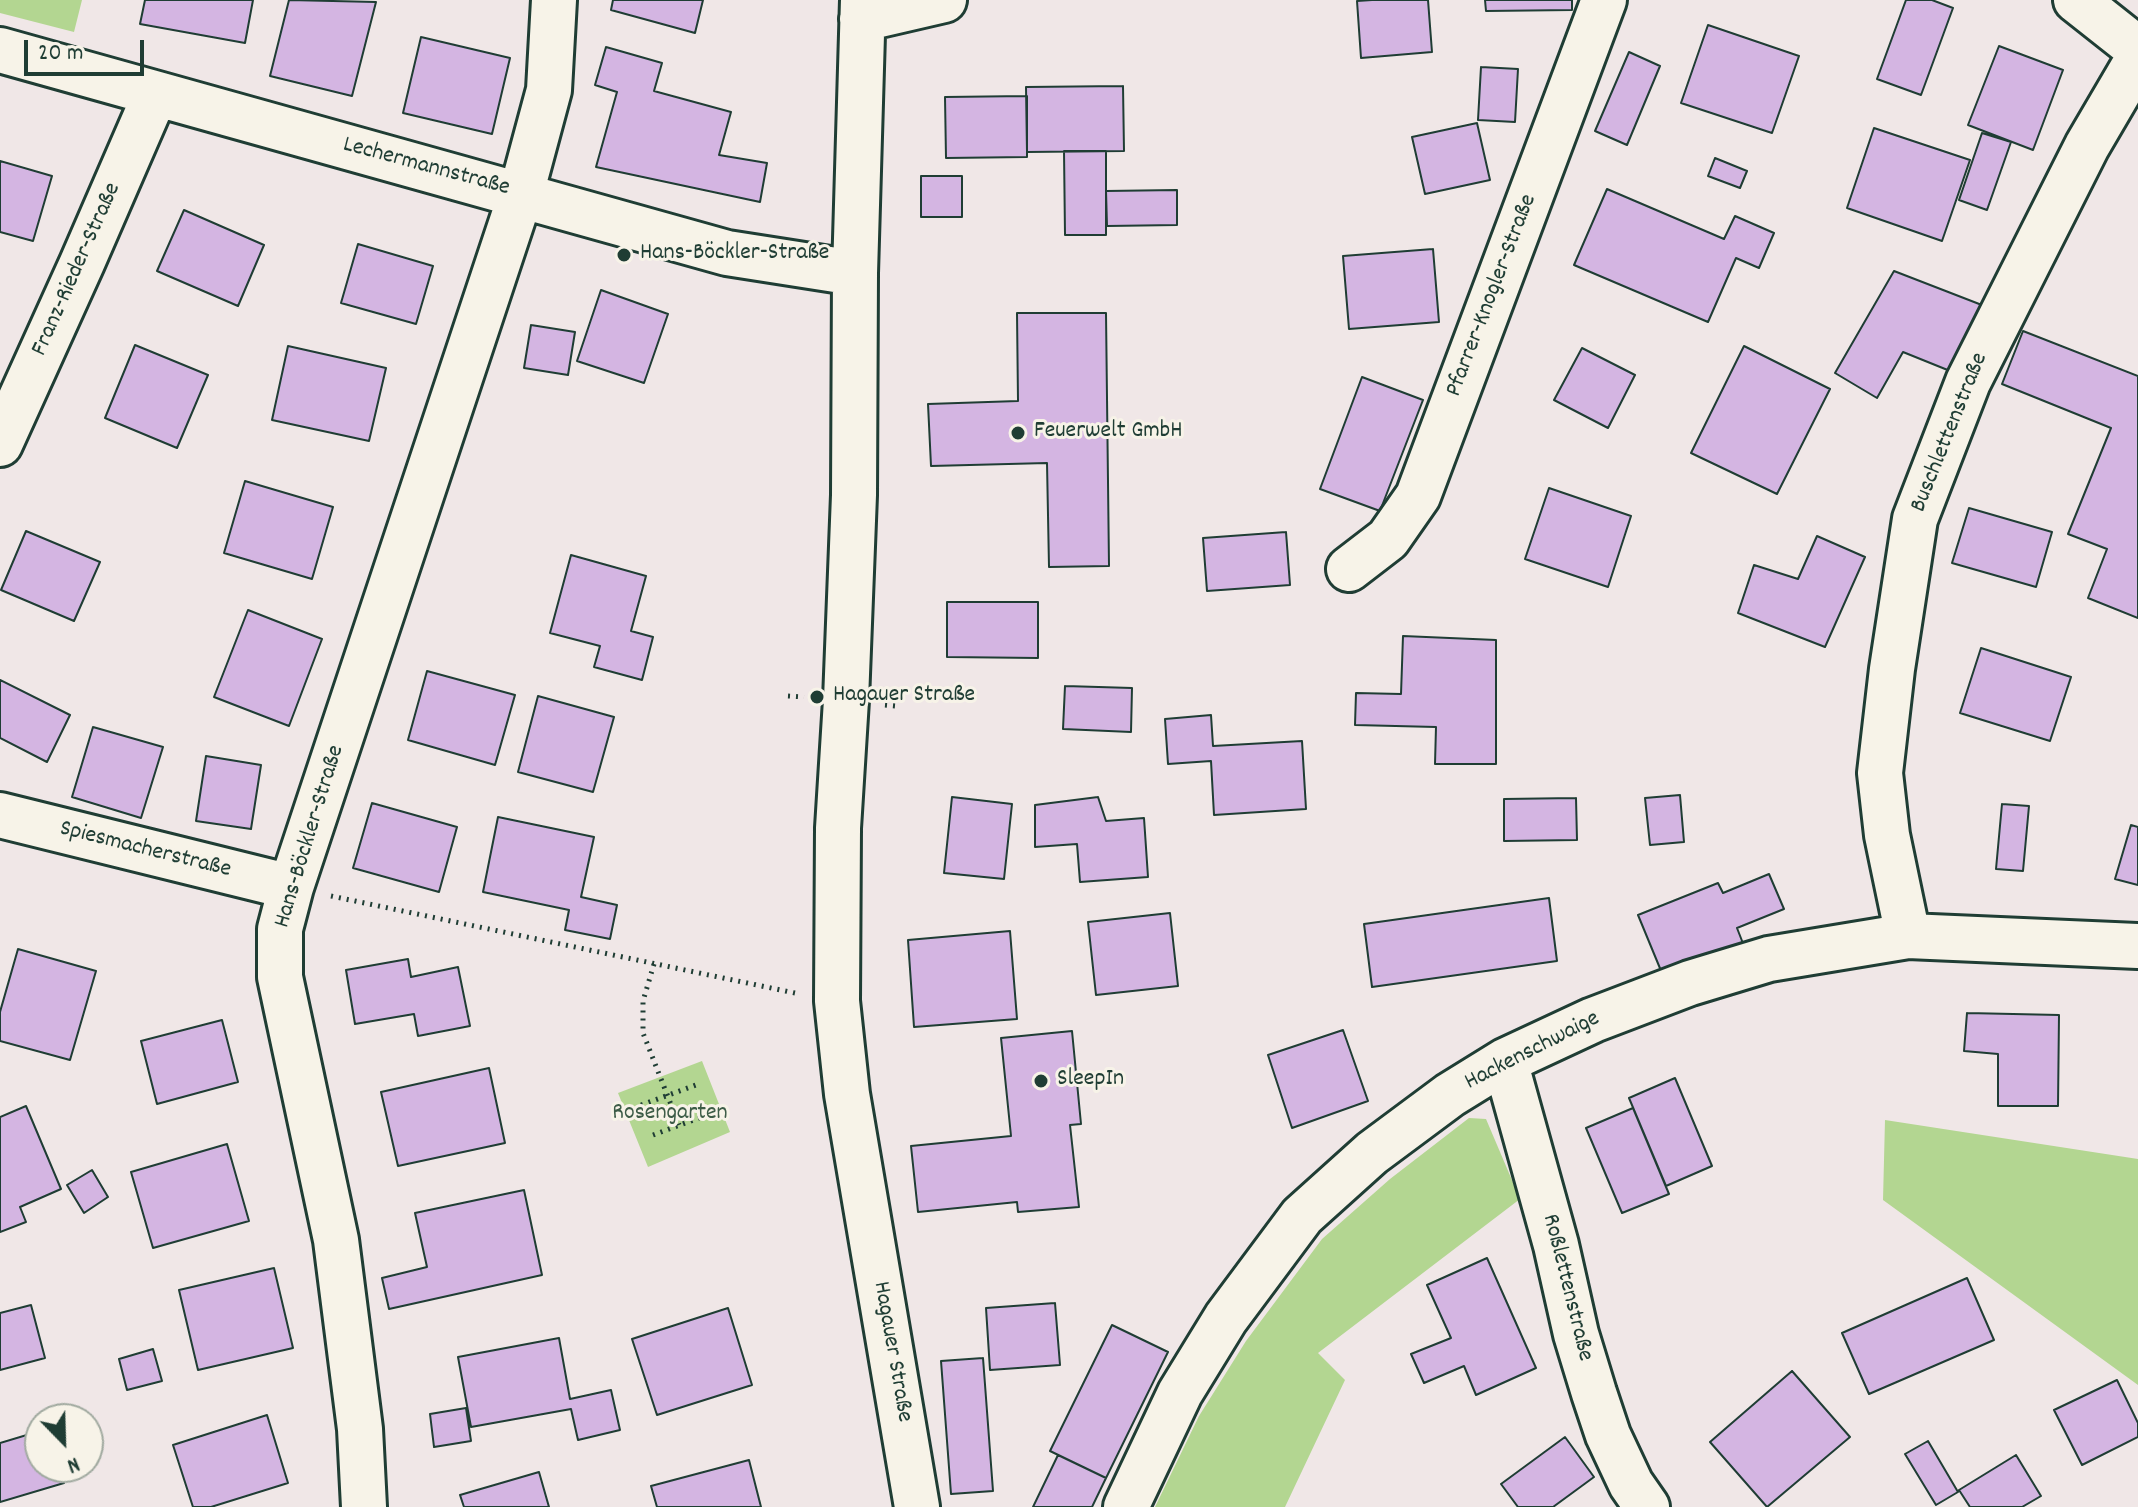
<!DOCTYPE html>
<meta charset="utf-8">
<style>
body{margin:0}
#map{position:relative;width:2138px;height:1507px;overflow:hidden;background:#f0e7e7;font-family:Dekko,sans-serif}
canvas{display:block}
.north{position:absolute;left:24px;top:1403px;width:80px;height:80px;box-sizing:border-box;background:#f7f3e8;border:2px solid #a1aaa0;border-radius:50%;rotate:157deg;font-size:22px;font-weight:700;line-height:32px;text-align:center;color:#1f3d34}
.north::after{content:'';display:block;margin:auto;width:28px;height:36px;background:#1f3d34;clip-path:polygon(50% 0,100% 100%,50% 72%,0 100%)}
.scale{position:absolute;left:24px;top:40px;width:120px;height:36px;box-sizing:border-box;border:4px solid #1f3d34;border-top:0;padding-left:10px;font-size:24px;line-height:28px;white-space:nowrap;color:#1f3d34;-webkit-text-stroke:6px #f7f3e8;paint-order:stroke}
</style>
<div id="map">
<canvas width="2138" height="1507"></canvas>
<div class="north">N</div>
<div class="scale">20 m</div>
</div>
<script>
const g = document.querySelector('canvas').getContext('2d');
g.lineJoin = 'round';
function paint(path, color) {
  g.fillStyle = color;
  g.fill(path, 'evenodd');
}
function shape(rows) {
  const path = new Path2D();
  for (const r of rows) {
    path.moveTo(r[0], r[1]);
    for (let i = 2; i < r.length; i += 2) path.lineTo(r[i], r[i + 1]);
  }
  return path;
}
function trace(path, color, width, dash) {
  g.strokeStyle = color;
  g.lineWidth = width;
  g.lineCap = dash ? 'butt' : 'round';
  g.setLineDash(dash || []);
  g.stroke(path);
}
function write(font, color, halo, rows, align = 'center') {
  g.font = font + ' Dekko,sans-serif';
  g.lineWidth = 6;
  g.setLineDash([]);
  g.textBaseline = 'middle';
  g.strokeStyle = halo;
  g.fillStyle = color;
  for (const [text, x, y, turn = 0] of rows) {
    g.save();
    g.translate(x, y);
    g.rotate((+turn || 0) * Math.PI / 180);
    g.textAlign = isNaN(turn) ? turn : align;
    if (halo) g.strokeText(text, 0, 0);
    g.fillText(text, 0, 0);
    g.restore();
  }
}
const green = shape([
 [0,0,82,0,74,32,0,13],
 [702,1061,730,1132,648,1167,618,1093],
 [1469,1118,1486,1119,1520,1199,1318,1353,1345,1380,1285,1507,1155,1507,1199,1416,1246,1341,1322,1239,1390,1179],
 [1885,1120,2138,1159,2138,1385,1883,1200]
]);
const building = shape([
 [145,0,253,0,245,43,140,24,145,0],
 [289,0,376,2,352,96,270,76,289,0],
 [613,0,703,0,695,33,611,10,613,0],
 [1372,0,1428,0,1432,52,1361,58,1357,1,1372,0],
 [1485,0,1572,0,1572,10,1486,11,1485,0],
 [1906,0,1932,0,1953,8,1921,95,1877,79,1906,0],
 [1708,25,1799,56,1772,133,1681,103,1708,25],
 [421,37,510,58,492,134,403,113,421,37],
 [1999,46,2063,70,2033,150,1968,125,1999,46],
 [606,47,662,63,654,91,731,112,719,155,767,163,760,202,596,167,617,92,595,85,606,47],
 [1629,52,1660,66,1627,145,1595,131,1629,52],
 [1481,67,1518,69,1515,122,1478,120,1481,67],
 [1123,86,1124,151,1027,152,1026,87,1123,86],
 [1027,96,1027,157,946,158,945,97,1027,96],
 [1477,123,1490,180,1425,194,1412,137,1477,123],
 [1874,128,1970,160,1942,241,1847,208,1874,128],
 [1982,133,2011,142,1987,210,1959,200,1982,133],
 [1064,151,1106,151,1106,235,1065,235,1064,151],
 [1715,158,1747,171,1740,188,1708,176,1715,158],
 [0,161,52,176,33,241,0,232,0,161],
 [921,176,962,176,962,217,921,217,921,176],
 [1607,189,1724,239,1735,216,1774,233,1759,268,1736,258,1708,322,1574,265,1607,189],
 [1177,190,1177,225,1107,226,1106,191,1177,190],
 [184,210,264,245,238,306,157,271,184,210],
 [358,244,433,266,416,324,341,303,358,244],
 [1433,249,1439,322,1349,329,1343,256,1433,249],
 [1894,271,1987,307,1960,375,1903,352,1877,398,1835,373,1894,271],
 [601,290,668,314,644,383,577,361,601,290],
 [1017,313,1106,313,1109,566,1049,567,1047,463,931,466,928,404,1018,401,1017,313],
 [531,325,575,332,568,375,524,368,531,325],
 [2023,331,2138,376,2138,618,2088,598,2107,549,2068,534,2111,428,2002,384,2023,331],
 [135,345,208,375,177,448,105,418,135,345],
 [288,346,386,368,369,441,272,420,288,346],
 [1744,346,1830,389,1777,494,1691,453,1744,346],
 [1582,348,1635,375,1608,428,1554,400,1582,348],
 [1362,377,1423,400,1380,511,1320,489,1362,377],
 [245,481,333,507,312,579,224,553,245,481],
 [1549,488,1631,516,1608,587,1525,559,1549,488],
 [1969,508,2052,532,2036,587,1952,563,1969,508],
 [26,531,100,562,74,621,1,590,26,531],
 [1286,532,1290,585,1207,591,1203,538,1286,532],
 [1817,536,1865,557,1825,647,1738,613,1754,565,1798,579,1817,536],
 [571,555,646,576,631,631,653,637,642,680,594,667,600,646,550,633,571,555],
 [947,602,1038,602,1038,658,947,657,947,602],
 [248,610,322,639,289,726,214,697,248,610],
 [1403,636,1496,640,1496,764,1435,764,1436,727,1355,725,1356,693,1401,694,1403,636],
 [1981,648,2071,677,2050,741,1960,713,1981,648],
 [427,671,515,695,495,765,408,740,427,671],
 [0,680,70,715,47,762,0,738,0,680],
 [1065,686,1132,688,1131,732,1063,729,1065,686],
 [538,696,614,717,593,792,518,772,538,696],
 [1211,715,1213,746,1302,741,1306,809,1214,815,1211,761,1168,764,1165,719,1211,715],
 [93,727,163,747,141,818,72,797,93,727],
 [206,756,261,765,251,829,196,821,206,756],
 [1680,795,1684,842,1650,845,1645,798,1680,795],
 [952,797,1012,804,1004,879,944,873,952,797],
 [1098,797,1106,821,1144,818,1148,877,1080,882,1077,844,1035,847,1035,805,1098,797],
 [1576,798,1577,840,1504,841,1504,799,1576,798],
 [372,803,457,827,439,892,353,868,372,803],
 [2002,804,2029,806,2023,871,1996,869,2002,804],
 [498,817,594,837,581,897,617,905,610,939,565,930,569,910,483,892,498,817],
 [2131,825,2138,827,2138,885,2115,879,2131,825],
 [1769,874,1784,909,1737,928,1744,946,1664,978,1638,915,1718,883,1723,893,1769,874],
 [1549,898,1557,961,1372,987,1364,924,1549,898],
 [1170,913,1178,986,1096,995,1088,922,1170,913],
 [1010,931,1017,1019,914,1027,908,940,1010,931],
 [18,949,96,971,70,1060,0,1041,0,1012,18,949],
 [408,959,411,977,458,967,470,1026,418,1036,414,1014,355,1024,346,970,408,959],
 [1967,1013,2059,1015,2058,1106,1998,1106,1998,1054,1964,1051,1967,1013],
 [222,1020,238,1082,157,1104,141,1041,222,1020],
 [1343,1030,1368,1101,1292,1128,1268,1055,1343,1030],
 [1072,1031,1081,1124,1070,1125,1079,1207,1018,1212,1017,1202,918,1212,911,1146,1011,1136,1001,1038,1072,1031],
 [489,1068,505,1143,398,1166,381,1092,489,1068],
 [1675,1078,1712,1166,1666,1186,1629,1098,1675,1078],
 [26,1106,61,1189,20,1207,26,1222,0,1232,0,1117,26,1106],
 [1633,1108,1669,1194,1622,1213,1586,1128,1633,1108],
 [227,1144,249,1221,153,1248,131,1172,227,1144],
 [92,1170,108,1197,84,1213,67,1185,92,1170],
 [524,1190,542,1275,389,1309,382,1278,427,1267,415,1213,524,1190],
 [1487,1258,1536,1368,1476,1395,1464,1366,1424,1383,1411,1354,1451,1338,1427,1285,1487,1258],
 [274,1268,293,1348,198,1370,179,1290,274,1268],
 [1967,1278,1994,1340,1869,1394,1842,1333,1967,1278],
 [1055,1303,1060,1365,990,1370,986,1308,1055,1303],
 [31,1305,45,1358,0,1370,0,1313,31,1305],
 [728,1308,752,1385,657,1415,632,1339,728,1308],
 [1112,1325,1168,1352,1106,1478,1050,1451,1112,1325],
 [559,1338,570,1399,611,1390,620,1430,578,1440,571,1409,471,1427,458,1357,559,1338],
 [153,1349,162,1381,127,1390,119,1359,153,1349],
 [983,1358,993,1491,951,1494,941,1361,983,1358],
 [1792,1371,1850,1437,1767,1507,1710,1442,1792,1371],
 [2117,1380,2138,1423,2138,1437,2082,1465,2054,1410,2117,1380],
 [466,1408,471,1441,434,1447,430,1414,466,1408],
 [267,1415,288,1483,211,1507,193,1507,173,1445,267,1415],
 [40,1431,40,1467,60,1467,64,1483,0,1502,0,1443,40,1431],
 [1565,1437,1594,1477,1553,1507,1518,1507,1501,1484,1565,1437],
 [1928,1441,1958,1492,1936,1505,1905,1454,1928,1441],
 [1058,1455,1106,1478,1092,1507,1033,1507,1058,1455],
 [2016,1455,2041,1496,2022,1507,1970,1507,1959,1490,2016,1455],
 [749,1460,761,1507,657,1507,651,1486,749,1460],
 [539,1472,549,1507,464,1507,460,1495,539,1472]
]);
const path = shape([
 [788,696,804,697],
 [885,705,896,706],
 [331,896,795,993],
 [654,964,643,1001,643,1033,679,1125],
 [641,1105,696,1085],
 [653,1135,707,1115]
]);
const minor = shape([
 [863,0,855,273,854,495,846,700,838,828,837,1001,847,1094,917,1507],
 [2076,0,2138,49],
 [862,19,944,0],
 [0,50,727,253,855,273],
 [0,444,82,263,155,95],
 [1349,569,1388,539,1418,496,1604,0],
 [0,815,291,887],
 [1908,936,1887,835,1880,773,1892,669,1915,519,1968,382,2087,146,2138,59],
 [1505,1061,1556,1245,1576,1334,1594,1393,1608,1435,1631,1484,1647,1507],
 [364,1507,360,1429,336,1240,280,977,280,929,291,887,521,194,549,90,554,0],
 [1126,1507,1180,1393,1226,1318,1302,1216,1372,1153,1450,1095,1505,1061,1593,1020,1690,983,1769,959,1908,936,2138,946]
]);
const markers = [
 [624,255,8,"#1f3d34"],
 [1018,433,8,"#1f3d34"],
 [817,697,8,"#1f3d34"],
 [1041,1081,8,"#1f3d34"]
];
const streetNames = [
 ["Lechermannstraße",426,168,15],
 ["Franz-Rieder-Straße",78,270,-66],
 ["Pfarrer-Knogler-Straße",1493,296,-69],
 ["Buschlettenstraße",1951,433,-68],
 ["Hans-Böckler-Straße",311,837,-73],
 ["Spiesmacherstraße",145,851,14],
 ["Hackenschwaige",1533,1052,-27],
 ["Roßlettenstraße",1566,1288,76],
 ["Hagauer Straße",891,1352,80]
];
const poiNames = [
 ["Hans-Böckler-Straße",640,255],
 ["Feuerwelt GmbH",1034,433],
 ["Hagauer Straße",833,697],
 ["SleepIn",1057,1081]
];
const parkNames = [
 ["Rosengarten",670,1115]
];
paint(green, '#b3d691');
paint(building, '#d4b5e2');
trace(building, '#1f3d34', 2);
trace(minor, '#1f3d34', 50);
trace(path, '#1f3d34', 5, [2, 6]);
trace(minor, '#f7f3e8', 44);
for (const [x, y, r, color] of markers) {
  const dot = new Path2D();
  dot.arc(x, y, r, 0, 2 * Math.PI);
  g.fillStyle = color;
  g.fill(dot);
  trace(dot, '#f7f3e8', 3);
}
write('24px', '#1f3d34', '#f7f3e8', streetNames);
write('24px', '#1f3d34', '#f7f3e8', poiNames, 'left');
write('24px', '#3d5c47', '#f7f3e8', parkNames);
</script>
